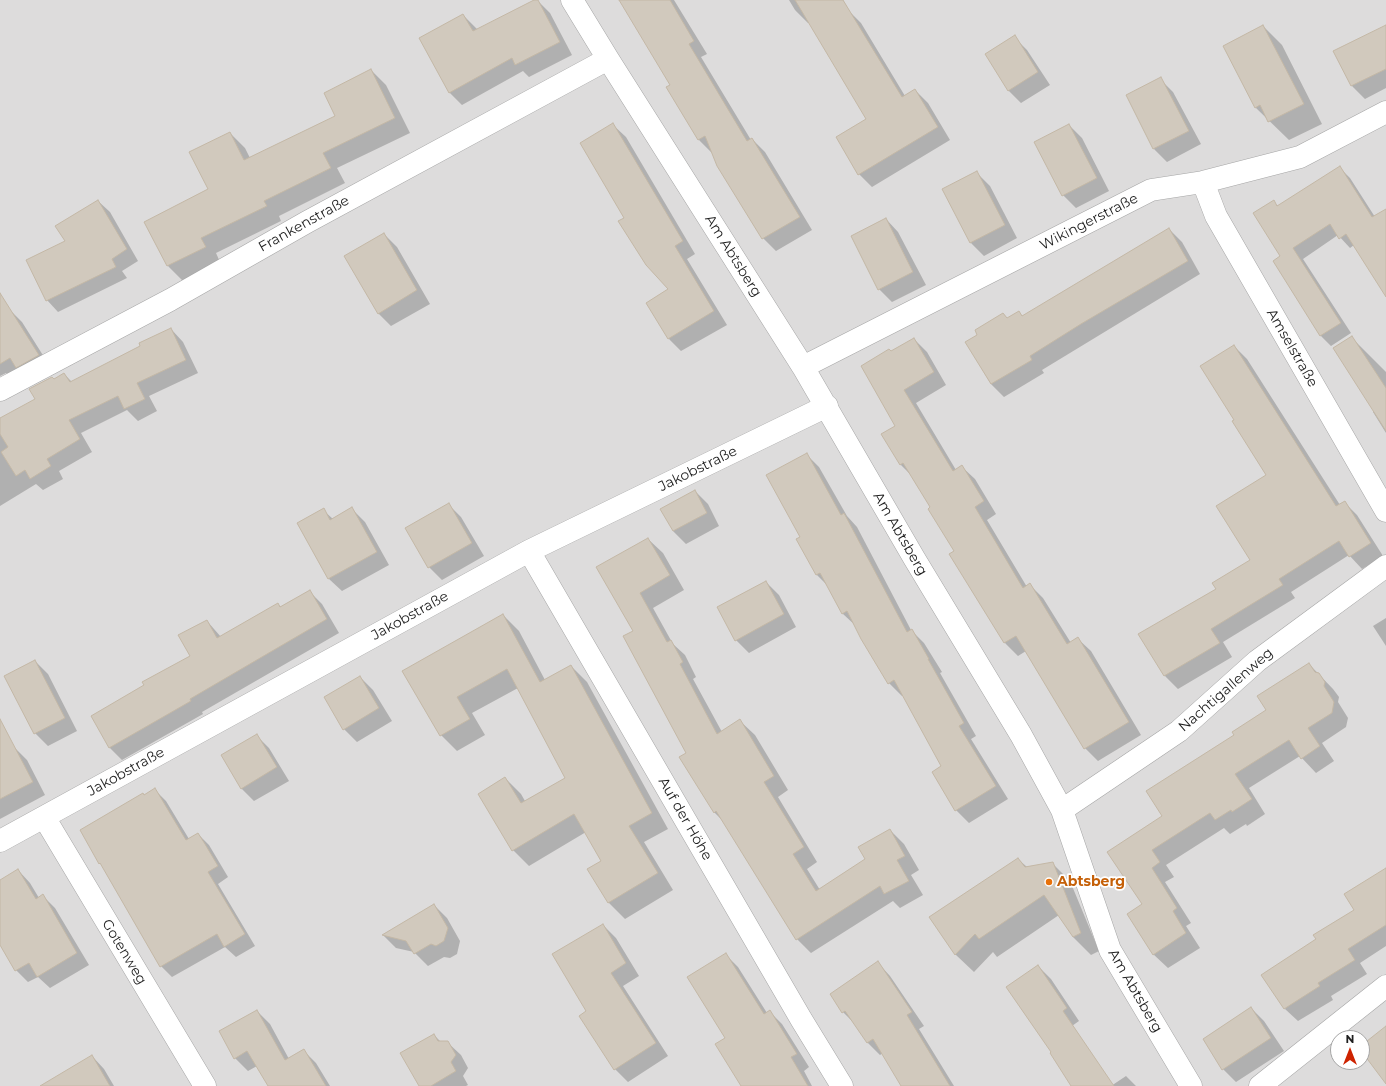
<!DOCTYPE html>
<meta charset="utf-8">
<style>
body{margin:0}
#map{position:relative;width:1386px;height:1086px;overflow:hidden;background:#f1efe4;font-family:Montserrat,sans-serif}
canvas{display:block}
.north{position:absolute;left:1330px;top:1030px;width:40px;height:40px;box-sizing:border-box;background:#fff;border:1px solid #a5a5a5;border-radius:50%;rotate:0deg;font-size:11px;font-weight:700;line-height:16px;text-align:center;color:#1f1f1f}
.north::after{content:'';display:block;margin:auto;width:14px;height:18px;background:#ce2300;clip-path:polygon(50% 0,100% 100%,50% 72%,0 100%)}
</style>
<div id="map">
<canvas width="1386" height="1086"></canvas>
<div class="north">N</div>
</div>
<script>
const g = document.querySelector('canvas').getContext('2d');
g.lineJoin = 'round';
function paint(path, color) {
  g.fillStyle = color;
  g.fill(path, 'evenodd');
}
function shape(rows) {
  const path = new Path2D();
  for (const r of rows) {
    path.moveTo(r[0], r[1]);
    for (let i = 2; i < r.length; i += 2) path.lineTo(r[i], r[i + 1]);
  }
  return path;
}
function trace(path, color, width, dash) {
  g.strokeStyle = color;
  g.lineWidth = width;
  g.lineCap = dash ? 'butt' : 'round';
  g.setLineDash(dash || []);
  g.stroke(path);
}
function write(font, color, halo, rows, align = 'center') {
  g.font = font + ' Montserrat,sans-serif';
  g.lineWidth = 3.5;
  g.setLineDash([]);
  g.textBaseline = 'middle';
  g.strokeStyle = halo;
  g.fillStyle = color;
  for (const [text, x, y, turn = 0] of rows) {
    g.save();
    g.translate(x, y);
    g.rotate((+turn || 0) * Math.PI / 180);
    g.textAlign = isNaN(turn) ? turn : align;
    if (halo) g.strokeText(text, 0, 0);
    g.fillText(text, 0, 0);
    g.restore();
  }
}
const residential = shape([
 [0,0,1386,0,1386,1086,0,1086],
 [1338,1038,1362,1038,1362,1062,1338,1062]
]);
const shadow = shape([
 [537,0,550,13,572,55,529,77,523,71,462,105,449,92,463,15,478,30],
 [620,0,674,0,707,54,701,57,751,140,752,139,765,152,812,230,776,251,763,238,712,153,699,140,668,88,672,85],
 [789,0,843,0,850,12,861,23,905,96,915,90,928,103,950,140,872,187,859,174,867,119,809,22,808,23,795,10],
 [1263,26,1282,45,1322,124,1289,140,1256,108],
 [1386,26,1386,88,1365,99,1352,86,1335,52],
 [1014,37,1027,50,1050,85,1021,103,1008,90],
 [371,70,386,85,410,133,337,168,345,183,279,216,281,221,216,253,220,262,183,281,168,266,145,223,209,190,230,133,245,148,250,158,337,117],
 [1160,79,1173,92,1201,144,1167,162,1154,149,1127,96],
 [613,125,626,137,695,254,687,259,727,325,681,351,669,339,670,290,625,218],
 [1069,125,1082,138,1109,191,1076,208,1063,195],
 [1340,168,1350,178,1375,217,1386,221,1386,291,1354,245,1350,248,1338,235,1303,259,1351,333,1331,346,1321,336,1274,261,1281,257,1273,202,1278,206],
 [977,173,990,186,1017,238,984,256,971,243,944,190],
 [98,201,110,212,138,261,122,271,127,278,58,312,47,300,66,242],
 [886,219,898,232,926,285,892,302,879,289],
 [1169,229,1182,242,1200,274,1042,370,1044,373,1004,397,991,384,966,342,979,335,1003,314,1008,319,1019,312,1023,317],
 [384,234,397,247,430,304,391,326,378,313],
 [9,309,22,322,51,368,12,378,6,373,0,376,0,314],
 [171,329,183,342,198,373,149,396,157,411,138,421,127,410,81,433,92,452,59,471,63,479,43,490,36,484,0,506,0,419,37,400,54,380,64,374,72,382,142,347],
 [1352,338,1386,372,1386,433,1373,412,1374,411],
 [914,339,927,352,946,385,916,403,956,470,962,467,975,479,996,514,987,520,1027,587,1030,585,1043,598,1071,643,1078,639,1091,651,1141,735,1098,761,1085,748,1026,651,1018,656,1005,643,950,554,955,551,931,508,912,476,900,464,891,352],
 [1234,346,1247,359,1340,505,1344,502,1357,515,1383,556,1362,569,1349,555,1291,592,1295,598,1223,642,1232,657,1178,689,1165,676,1140,635,1217,589,1252,560,1267,476,1236,420],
 [806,454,819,467,847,516,857,527,911,630,924,643,942,672,940,673,976,736,971,739,1008,799,969,823,956,810,943,766,903,695,902,696,889,683,856,626,843,614,828,586,816,574,801,537],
 [695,491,708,504,719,526,686,544,673,531,662,509],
 [448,504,461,517,484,556,442,580,429,567],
 [352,509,365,522,389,565,342,591,329,579,298,524,323,510,333,519],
 [648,539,663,553,684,590,653,608,673,644,685,655,696,677,693,679,722,732,740,721,755,735,788,790,778,797,817,862,807,869,820,890,866,860,890,830,904,844,919,870,911,875,923,895,900,908,893,901,811,953,797,939,724,822,714,812,687,753,634,631,598,568],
 [766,582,779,595,796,627,749,653,736,640],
 [309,591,322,604,339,633,202,712,203,714,122,760,109,747,145,685,191,656,207,621,221,637,278,604,281,607],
 [503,615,519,631,545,680,571,666,587,682,668,829,644,842,673,890,625,919,609,903,602,861,586,832,529,866,513,850,505,778,521,794,525,801,567,778,518,688,472,713,485,735,457,751,441,735,403,672],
 [1386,618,1386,646,1373,626],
 [35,661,48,674,77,731,48,746,35,733],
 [1309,664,1333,689,1339,697,1338,702,1348,718,1346,727,1322,743,1334,761,1316,773,1300,756,1249,788,1265,814,1247,826,1246,824,1230,834,1224,828,1166,865,1174,877,1165,882,1191,923,1186,926,1200,948,1168,968,1153,954,1143,904,1109,852,1164,817,1236,736,1267,710],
 [360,677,373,690,392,721,357,742,344,729],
 [256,735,269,748,289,781,254,801,241,788],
 [14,747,27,760,45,795,0,819,0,755],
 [155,790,166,801,189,839,198,834,209,845,228,877,218,884,255,946,236,957,225,947,172,977,161,966,104,867,100,863,81,831],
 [1018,859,1027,867,1052,863,1070,881,1099,951,1091,955,1073,937,1059,915,997,957,993,952,974,972,956,955,931,918],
 [1386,869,1386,946,1360,963,1367,974,1331,996,1333,1000,1298,1021,1285,1009,1317,939,1355,910],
 [18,870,30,883,39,898,43,896,55,908,89,965,50,988,38,977,28,982,16,970,0,943,0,881],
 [434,905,447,918,460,941,457,954,450,958,444,957,428,966,414,952,396,948,383,935],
 [603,925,616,938,639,976,623,986,668,1056,628,1082,615,1069,587,1012],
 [725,954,738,967,767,1013,769,1011,782,1024,809,1067,804,1071,812,1086,743,1086,726,1038],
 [878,963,890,976,924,1026,919,1029,954,1086,902,1086,883,1053,880,1055,867,1042,856,1025,843,1012],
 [1038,966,1051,979,1079,1021,1062,1033],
 [1251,1008,1264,1021,1284,1051,1236,1082,1223,1069,1204,1040],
 [257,1011,270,1024,289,1059,303,1050,316,1063,330,1086,269,1086,257,1066,248,1071,235,1058],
 [434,1035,441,1042,447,1042,461,1055,468,1068,463,1076,468,1085,466,1086,420,1086],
 [92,1056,104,1069,114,1086,47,1086],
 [1126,1076,1136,1086,1111,1086]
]);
const building = shape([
 [534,0,538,0,560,42,515,65,512,58,449,93,419,38,463,14,473,31,534,0],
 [619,0,670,0,694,41,689,44,747,141,752,138,800,217,762,239,717,166,705,136,698,140,666,87,670,85,619,0],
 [795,0,843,0,902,97,915,89,938,127,858,175,836,137,866,119,795,0],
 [1263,25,1304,104,1268,122,1260,105,1255,108,1223,46,1263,25],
 [1386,25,1386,69,1351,86,1333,51,1386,25],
 [1015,35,1038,72,1008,91,985,54,1015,35],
 [371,69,395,118,323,153,331,168,264,201,267,206,201,238,206,247,167,266,144,222,208,189,189,152,230,132,244,160,335,116,324,93,371,69],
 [1161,77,1189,131,1153,149,1126,95,1161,77],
 [613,123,683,241,675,246,714,311,668,339,646,303,668,289,646,265,618,221,624,218,580,143,613,123],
 [1069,124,1097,178,1062,196,1034,142,1069,124],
 [1340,166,1372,217,1386,209,1386,297,1346,234,1339,239,1330,224,1293,248,1341,323,1320,336,1273,261,1280,256,1253,213,1274,200,1277,206,1340,166],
 [977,171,1005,225,970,243,942,189,977,171],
 [98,200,127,249,112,259,116,267,46,301,26,260,65,241,55,226,98,200],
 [886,218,913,272,878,290,851,236,886,218],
 [1169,228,1188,261,1081,324,1030,356,1032,360,991,384,965,342,977,335,975,330,1003,313,1007,318,1019,311,1022,316,1169,228],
 [384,233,417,290,378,314,344,256,384,233],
 [0,293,39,355,16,368,10,358,0,364,0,293],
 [171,328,186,360,137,383,145,399,124,409,118,396,69,420,80,439,47,459,51,466,30,479,25,470,16,476,1,452,8,447,0,434,0,418,35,399,29,389,52,377,54,379,64,373,70,382,140,346,139,343,171,328],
 [1352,336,1386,388,1386,431,1333,348,1352,336],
 [914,338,934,372,904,390,953,471,962,465,984,501,975,507,1023,588,1030,583,1067,644,1078,637,1129,722,1084,749,1016,636,1004,643,949,554,954,551,928,509,930,507,903,463,900,465,881,434,895,426,861,366,889,349,891,351,914,338],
 [1234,345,1336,506,1345,501,1371,543,1349,557,1339,541,1279,579,1283,585,1211,629,1220,643,1164,676,1138,634,1216,589,1212,583,1250,560,1216,506,1266,475,1232,421,1234,420,1200,366,1234,345],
 [807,453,841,515,844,513,907,632,912,629,929,659,928,659,964,723,959,726,996,786,955,811,932,772,941,766,894,680,888,684,861,639,847,611,842,614,820,573,816,575,796,539,800,537,766,475,807,453],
 [695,490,707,513,673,531,660,509,695,490],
 [449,503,472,543,428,568,405,528,449,503],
 [352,507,377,552,328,579,297,523,324,508,330,520,352,507],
 [648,538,670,575,640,593,667,642,671,640,683,662,680,664,717,734,740,719,774,776,764,782,804,847,793,854,816,891,865,859,858,847,890,829,905,856,897,860,909,881,884,894,880,886,796,940,716,811,714,813,679,757,686,753,623,636,633,631,596,567,648,538],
 [766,581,784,614,735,641,717,607,766,581],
 [310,590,327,619,190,699,191,701,109,748,91,716,144,685,142,682,190,656,178,635,207,620,217,638,278,603,280,607,310,590],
 [503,614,540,682,571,665,652,813,629,826,658,873,608,903,587,869,601,861,574,814,512,851,478,794,505,777,521,803,565,778,507,669,457,697,470,719,440,736,402,671,503,614],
 [35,660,65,718,34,734,4,676,35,660],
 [1309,663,1315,672,1319,673,1325,682,1324,686,1334,702,1332,713,1308,728,1320,746,1301,759,1289,740,1235,774,1252,799,1232,812,1231,810,1215,820,1210,813,1152,850,1160,862,1152,868,1177,908,1173,911,1186,933,1153,955,1127,914,1142,904,1107,852,1162,816,1146,791,1234,735,1232,732,1266,710,1257,696,1309,663],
 [360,676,379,708,343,730,324,697,360,676],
 [0,719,33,782,0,799,0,719],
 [257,734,277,767,241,789,221,755,257,734],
 [155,788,186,840,198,833,205,844,218,866,208,872,245,934,224,947,217,934,160,967,100,863,99,864,80,830,143,793,144,795,155,788],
 [1018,858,1025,867,1053,862,1081,933,1073,937,1044,895,979,939,975,934,955,955,929,917,1018,858],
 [1386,868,1386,925,1348,949,1355,960,1318,983,1320,986,1284,1009,1261,975,1316,939,1313,935,1354,910,1344,894,1386,868],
 [18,869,36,899,43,894,77,953,37,977,29,963,15,971,0,945,0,880,18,869],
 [434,904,448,928,444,941,436,946,431,944,414,954,406,941,382,935,434,904],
 [603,924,626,963,611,973,656,1043,614,1070,579,1016,586,1011,552,954,603,924],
 [726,953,764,1014,770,1010,797,1054,791,1057,808,1086,741,1086,715,1044,725,1038,687,977,726,953],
 [878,961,912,1012,907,1015,950,1086,901,1086,873,1039,867,1043,845,1011,842,1013,830,994,878,961],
 [1038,965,1067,1008,1063,1011,1114,1086,1071,1086,1050,1053,1051,1052,1006,987,1038,965],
 [1251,1007,1271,1038,1222,1070,1203,1039,1251,1007],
 [257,1010,285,1060,304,1049,326,1086,268,1086,247,1051,234,1059,219,1031,257,1010],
 [1386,1026,1386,1084,1362,1052,1362,1045,1386,1026],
 [434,1034,438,1041,448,1041,456,1055,451,1062,456,1071,431,1086,419,1086,400,1053,434,1034],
 [92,1055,110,1086,40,1086,92,1055]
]);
const minor = shape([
 [572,0,608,59,803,367,914,558,1021,735,1062,810,1110,950,1191,1086],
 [1203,182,1216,216,1386,511],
 [803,367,1151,190,1203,182,1300,157,1386,112],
 [0,390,170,300,307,222,608,59],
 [529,551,801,1019,842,1086],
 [1062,810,1179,731,1257,661,1386,566],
 [44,817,205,1086],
 [0,841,529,551,827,406],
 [1260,1086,1386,986]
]);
const markers = [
 [1049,882,4,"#e8710a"]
];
const streetNames = [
 ["Wikingerstraße",1089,222,-27],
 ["Frankenstraße",304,224,-29],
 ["Am Abtsberg",733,256,58],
 ["Amselstraße",1292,348,60],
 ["Jakobstraße",698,469,-26],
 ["Am Abtsberg",900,534,60],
 ["Jakobstraße",410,616,-29],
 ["Nachtigallenweg",1226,690,-41],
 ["Jakobstraße",126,772,-29],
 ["Auf der Höhe",685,819,60],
 ["Gotenweg",124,952,59],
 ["Am Abtsberg",1135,991,60]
];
const foodNames = [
 ["Abtsberg",1057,882]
];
paint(residential, '#dddcdc');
paint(shadow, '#0003');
paint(building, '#d1c9bd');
trace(building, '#c4b8a6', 1);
trace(minor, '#a6a6a6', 23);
trace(minor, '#fff', 22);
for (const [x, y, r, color] of markers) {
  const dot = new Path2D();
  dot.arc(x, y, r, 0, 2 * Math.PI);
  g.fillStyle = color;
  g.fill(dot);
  trace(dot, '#fff', 1.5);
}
write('14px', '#1f1f1f', '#fff', streetNames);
write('bold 14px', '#c56008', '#fff', foodNames, 'left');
</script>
